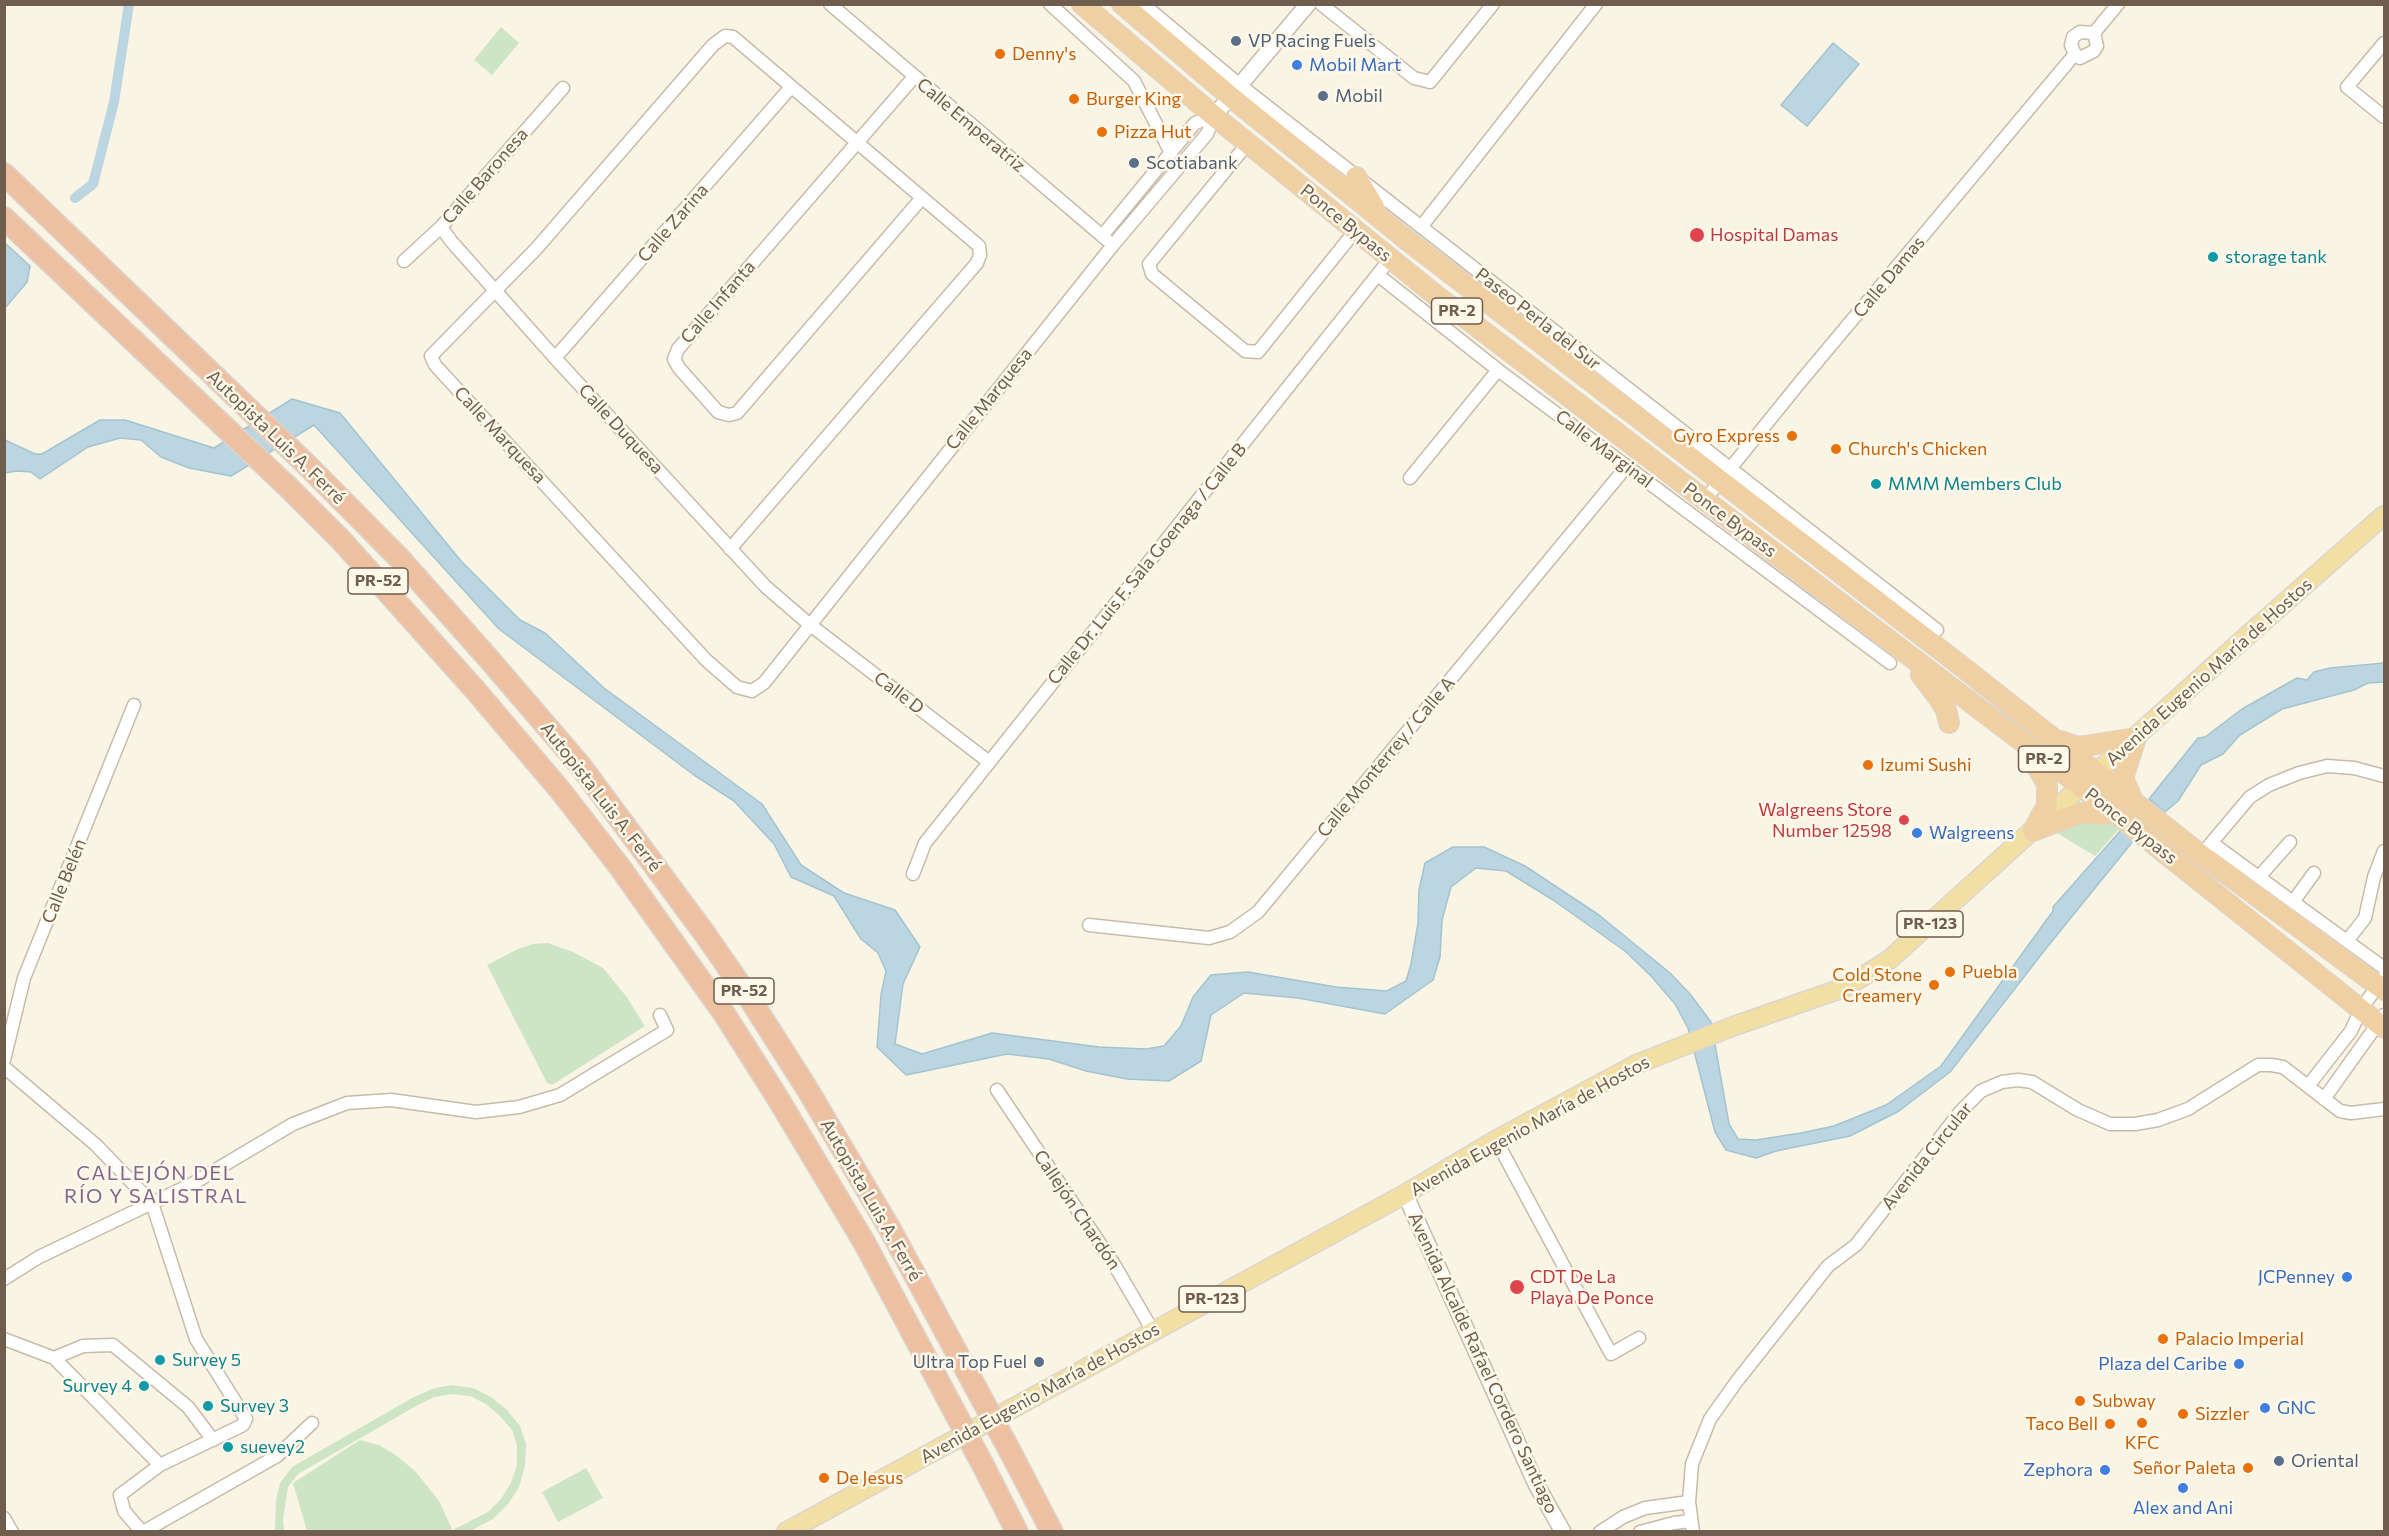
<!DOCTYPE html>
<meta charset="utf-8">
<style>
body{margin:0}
#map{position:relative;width:2389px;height:1536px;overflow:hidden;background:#faf4e4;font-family:Commissioner,sans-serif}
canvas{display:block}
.frame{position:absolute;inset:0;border:6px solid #6f5e4d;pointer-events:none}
</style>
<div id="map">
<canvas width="2389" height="1536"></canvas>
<div class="frame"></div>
</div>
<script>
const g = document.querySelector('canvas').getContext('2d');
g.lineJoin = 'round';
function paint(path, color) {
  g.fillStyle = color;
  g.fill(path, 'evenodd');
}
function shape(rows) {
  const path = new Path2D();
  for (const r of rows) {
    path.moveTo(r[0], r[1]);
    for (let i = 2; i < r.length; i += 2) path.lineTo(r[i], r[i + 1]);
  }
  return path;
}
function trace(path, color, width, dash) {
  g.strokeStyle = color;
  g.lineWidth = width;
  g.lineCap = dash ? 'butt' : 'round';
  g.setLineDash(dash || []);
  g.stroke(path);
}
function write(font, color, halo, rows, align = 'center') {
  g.font = font + ' Commissioner,sans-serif';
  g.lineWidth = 5;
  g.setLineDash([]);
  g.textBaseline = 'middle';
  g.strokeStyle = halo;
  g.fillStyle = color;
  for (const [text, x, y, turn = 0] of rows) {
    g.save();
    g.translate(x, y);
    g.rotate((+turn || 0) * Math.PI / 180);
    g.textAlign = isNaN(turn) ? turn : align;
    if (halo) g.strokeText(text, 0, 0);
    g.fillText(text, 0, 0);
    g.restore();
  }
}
const green = shape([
 [501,27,519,43,492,75,474,60],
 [2106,821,2119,829,2095,856,2052,830,2065,824],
 [548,943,573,952,603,968,626,996,645,1026,552,1085,547,1083,487,965,518,949,533,944],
 [451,1385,473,1388,491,1397,507,1410,520,1426,526,1444,525,1466,519,1487,508,1504,493,1519,470,1531,451,1531,488,1512,501,1499,511,1483,517,1465,517,1445,512,1430,500,1416,486,1404,470,1396,452,1394,434,1397,416,1406,298,1474,288,1487,283,1519,284,1531,275,1531,276,1501,280,1483,292,1467,412,1398,432,1389],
 [360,1440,379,1445,397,1456,416,1472,439,1501,452,1529,446,1532,307,1531,293,1483],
 [586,1468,603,1498,558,1522,542,1492]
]);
const water = shape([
 [1833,43,1859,64,1807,126,1781,105,1833,43],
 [5,243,30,266,27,282,5,308,5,243],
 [292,399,340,413,461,561,520,620,545,633,604,688,762,804,801,865,844,893,895,910,920,947,903,984,895,1044,922,1054,992,1033,1099,1047,1146,1049,1164,1046,1181,1026,1193,997,1211,975,1248,972,1336,987,1387,991,1406,981,1411,964,1418,923,1419,890,1425,863,1453,847,1484,847,1525,866,1599,915,1670,973,1690,994,1711,1022,1729,1124,1738,1139,1756,1140,1801,1133,1834,1126,1886,1105,1941,1066,2053,911,2053,907,2121,830,2134,840,2048,946,1950,1072,1899,1111,1850,1136,1776,1151,1756,1158,1726,1150,1715,1132,1688,1028,1675,1004,1651,976,1625,951,1553,900,1506,871,1476,868,1451,887,1442,920,1440,957,1433,980,1385,1014,1298,998,1244,993,1211,1015,1201,1061,1169,1081,1127,1079,1086,1071,1049,1059,1007,1054,906,1075,877,1047,881,995,886,971,878,953,861,939,834,896,791,877,774,844,734,801,694,775,499,629,314,425,231,476,189,468,161,457,141,440,120,438,88,447,40,479,31,472,17,471,5,473,5,440,35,454,42,454,100,420,125,420,214,448,292,399],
 [2384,663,2384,682,2368,683,2354,690,2282,709,2240,735,2223,754,2201,765,2178,801,2165,812,2149,799,2198,738,2205,737,2242,709,2297,678,2307,680,2314,672,2330,668,2384,663]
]);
const canal = shape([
 [75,198,93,184,114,102,129,4]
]);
const minor = shape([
 [830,4,1107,240],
 [1050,4,1134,81,1171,153],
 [1143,4,1241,86,1937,630],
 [1321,4,1414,78,1430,82,1493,4],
 [2384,43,2347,87,2384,117],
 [2075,54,2071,45,2073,37,2080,32,2094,33],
 [914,77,678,349,674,359,679,368,718,412,729,415,737,413,921,199],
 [1248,143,1149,264,1152,274,1245,351,1258,352,1355,231],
 [441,227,451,241,555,358,766,587,809,624,989,762],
 [1421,227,1596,4],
 [404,261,441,227,563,88],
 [1378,275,1498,370,1890,663],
 [555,358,791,87],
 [1410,478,1498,370],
 [1704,501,1801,381,2075,54,2080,58,2094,51,2097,46,2094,33,2118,4],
 [730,549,977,263,980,255,979,246,733,37,725,36,713,45,536,249,431,356,435,365,706,660,737,687,752,691,764,683,1113,245,1207,134,1214,116,1195,123,1102,236],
 [2212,843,2384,968],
 [2201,855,2250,797,2269,785,2299,773,2327,766,2354,768,2384,776],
 [913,874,925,843,1390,259],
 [2259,877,2290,842],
 [2293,902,2314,873],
 [1089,925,1209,938,1230,932,1258,912,1627,466],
 [2347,941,2365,918,2374,877,2384,851],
 [4,1060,24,978,134,705],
 [4,1067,96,1145,152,1203,196,1339,246,1419,243,1425,160,1465,120,1495,124,1511,142,1532],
 [2308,1086,2351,1031,2361,1009,2384,977],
 [997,1090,1115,1266,1153,1331],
 [2324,1099,2384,1015],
 [1496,1140,1611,1354,1639,1338],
 [4,1279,39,1257,192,1184,293,1124,347,1103,391,1100,476,1112,519,1107,560,1095,667,1030,660,1015],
 [4,1339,54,1358,160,1465],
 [54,1358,83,1346,113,1345,188,1407,213,1440],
 [4,1518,12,1532],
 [143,1532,277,1456,312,1423],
 [1600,1532,1623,1517,1645,1508,1689,1502],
 [1640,1532,1674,1523,1690,1521],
 [1693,1532,1689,1502,1692,1464,1710,1419,1737,1381,1828,1266,1856,1245,1961,1111,1981,1091,2002,1082,2018,1080,2032,1082,2078,1110,2110,1124,2135,1124,2158,1120,2188,1109,2258,1065,2271,1065,2283,1067,2340,1111,2351,1113,2384,1109]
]);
const tertiary = shape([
 [1214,116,1308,4],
 [1405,1194,1536,1484,1563,1532]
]);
const primary = shape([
 [786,1532,1405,1194,1496,1140,1637,1064,1734,1026,1846,987,1889,960,2238,644,2384,515]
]);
const trunk = shape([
 [1082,4,1214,116,1438,297,2082,787,2384,1028],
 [1122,4,1231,97,1407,240,1960,665,2201,855,2384,990],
 [1356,177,1374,207],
 [1921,675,1938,697,1946,710,1949,723],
 [2060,741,2078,747,2136,738,2123,778,2133,801],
 [2029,753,2047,784,2047,805,2033,831],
 [2033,831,2080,813,2116,814]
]);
const motorway = shape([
 [4,174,308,466,401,560,488,658,580,765,705,934,750,999,806,1087,890,1229],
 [4,218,290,489,341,540,476,691,560,790,619,866,725,1015,777,1097,864,1242],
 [1011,1453,1052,1532],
 [984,1467,1017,1532]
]);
const motorwayBridge = shape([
 [890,1229,1011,1453],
 [864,1242,984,1467]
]);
const markers = [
 [1236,41,6,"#5c6f8a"],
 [1000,54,6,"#e8710a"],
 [1297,65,6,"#3f7fe0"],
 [1323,96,6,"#5c6f8a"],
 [1074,99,6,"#e8710a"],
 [1102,132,6,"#e8710a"],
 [1134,163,6,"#5c6f8a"],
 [1697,235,8,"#e0444e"],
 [2213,257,6,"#0f9aa8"],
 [1792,436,6,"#e8710a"],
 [1836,449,6,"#e8710a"],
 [1876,484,6,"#0f9aa8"],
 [1868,765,6,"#e8710a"],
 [1904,820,6,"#e0444e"],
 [1917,833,6,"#3f7fe0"],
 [1950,972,6,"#e8710a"],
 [1934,985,6,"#e8710a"],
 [2347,1277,6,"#3f7fe0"],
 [1517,1287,8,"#e0444e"],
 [2163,1339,6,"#e8710a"],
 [160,1360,6,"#0f9aa8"],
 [1039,1362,6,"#5c6f8a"],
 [2239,1364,6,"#3f7fe0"],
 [144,1386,6,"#0f9aa8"],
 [2080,1401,6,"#e8710a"],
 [208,1406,6,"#0f9aa8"],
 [2265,1408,6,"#3f7fe0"],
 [2183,1414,6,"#e8710a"],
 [2142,1423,6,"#e8710a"],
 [2110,1424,6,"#e8710a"],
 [228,1447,6,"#0f9aa8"],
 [2279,1461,6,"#5c6f8a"],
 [2248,1468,6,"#e8710a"],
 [2105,1470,6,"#3f7fe0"],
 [824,1478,6,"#e8710a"],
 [2183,1488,6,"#3f7fe0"]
];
const shields = [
 [1457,311,51],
 [378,581,60],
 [2044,759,51],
 [1930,924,66],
 [744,991,60],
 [1212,1299,66]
];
const shieldNames = [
 ["PR-2",1457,311],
 ["PR-52",378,581],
 ["PR-2",2044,759],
 ["PR-123",1930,924],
 ["PR-52",744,991],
 ["PR-123",1212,1299]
];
const serviceNames = [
 ["VP Racing Fuels",1248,41],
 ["Mobil",1335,96],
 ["Scotiabank",1146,163],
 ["Ultra Top Fuel",1027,1362,"right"],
 ["Oriental",2291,1461]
];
const foodNames = [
 ["Denny's",1012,54],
 ["Burger King",1086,99],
 ["Pizza Hut",1114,132],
 ["Gyro Express",1780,436,"right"],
 ["Church's Chicken",1848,449],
 ["Izumi Sushi",1880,765],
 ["Puebla",1962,972],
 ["Cold Stone",1922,975,"right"],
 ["Creamery",1922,996,"right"],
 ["Palacio Imperial",2175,1339],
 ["Subway",2092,1401],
 ["Sizzler",2195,1414],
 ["Taco Bell",2098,1424,"right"],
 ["KFC",2142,1443,"center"],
 ["Señor Paleta",2236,1468,"right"],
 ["De Jesus",836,1478]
];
const shopNames = [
 ["Mobil Mart",1309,65],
 ["Walgreens",1929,833],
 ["JCPenney",2335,1277,"right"],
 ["Plaza del Caribe",2227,1364,"right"],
 ["GNC",2277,1408],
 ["Zephora",2093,1470,"right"],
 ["Alex and Ani",2183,1508,"center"]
];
const streetNames = [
 ["Calle Emperatriz",971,125,40],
 ["Calle Baronesa",485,176,-49],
 ["Calle Zarina",673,223,-49],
 ["Ponce Bypass",1346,223,39],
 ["Calle Damas",1889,277,-50],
 ["Calle Infanta",718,302,-49],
 ["Paseo Perla del Sur",1538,319,38],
 ["Calle Marquesa",989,399,-51],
 ["Calle Duquesa",621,429,47],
 ["Calle Marquesa",500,435,47],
 ["Autopista Luis A. Ferré",276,437,44],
 ["Calle Marginal",1604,449,37],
 ["Ponce Bypass",1730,520,37],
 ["Calle Dr. Luis F. Sala Goenaga / Calle B",1147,564,-51],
 ["Avenida Eugenio María de Hostos",2209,672,-42],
 ["Calle D",899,693,37],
 ["Calle Monterrey / Calle A",1386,757,-50],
 ["Autopista Luis A. Ferré",601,797,52],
 ["Ponce Bypass",2131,826,38],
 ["Calle Belén",64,881,-68],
 ["Avenida Eugenio María de Hostos",1530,1126,-29],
 ["Avenida Circular",1927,1156,-51],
 ["Autopista Luis A. Ferré",871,1200,60],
 ["Callejón Chardón",1077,1210,56],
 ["Avenida Alcalde Rafael Cordero Santiago",1483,1363,65],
 ["Avenida Eugenio María de Hostos",1040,1393,-29]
];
const healthNames = [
 ["Hospital Damas",1710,235],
 ["Walgreens Store",1892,810,"right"],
 ["Number 12598",1892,831,"right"],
 ["CDT De La",1530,1277],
 ["Playa De Ponce",1530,1298]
];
const cultureNames = [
 ["storage tank",2225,257],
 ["MMM Members Club",1888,484],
 ["Survey 5",172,1360],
 ["Survey 4",132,1386,"right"],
 ["Survey 3",220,1406],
 ["suevey2",240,1447]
];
const neighbourhoodNames = [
 ["CALLEJÓN DEL",156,1173],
 ["RÍO Y SALISTRAL",156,1196]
];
paint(green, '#cde5c4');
paint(water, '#bbd6e1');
trace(water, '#a2c4d1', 1.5);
trace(canal, '#bbd6e1', 10);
trace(minor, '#c7bbaa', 15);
trace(tertiary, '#c7bbaa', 18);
trace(primary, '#dad5d1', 21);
trace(trunk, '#dad5d1', 22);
trace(motorway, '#dad5d1', 24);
trace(minor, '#fff', 12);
trace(tertiary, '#fff', 15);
trace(primary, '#f2dfa3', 18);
trace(trunk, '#f0d0a2', 20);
trace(motorway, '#edc0a1', 21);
trace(motorwayBridge, '#dad5d1', 24, []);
trace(motorwayBridge, '#edc0a1', 21);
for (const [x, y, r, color] of markers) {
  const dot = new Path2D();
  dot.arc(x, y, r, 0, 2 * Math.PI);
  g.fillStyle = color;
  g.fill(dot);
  trace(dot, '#fdf8ea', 2);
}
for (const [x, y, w] of shields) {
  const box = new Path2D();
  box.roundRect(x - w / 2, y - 13, w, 26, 4.5);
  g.fillStyle = '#fdf8ea';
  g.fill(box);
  trace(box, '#6f5e4d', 1.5);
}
write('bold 16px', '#6f5e4d', null, shieldNames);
write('18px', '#4e5e75', '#fdf8ea', serviceNames, 'left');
write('18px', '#c56008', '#fdf8ea', foodNames, 'left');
write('18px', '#366cbe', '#fdf8ea', shopNames, 'left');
write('18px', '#6f5e4d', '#fdf8ea', streetNames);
write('18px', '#be3a42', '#fdf8ea', healthNames, 'left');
write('18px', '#0d838f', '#fdf8ea', cultureNames, 'left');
g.letterSpacing = '1.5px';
write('20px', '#84658c', '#fdf8ea', neighbourhoodNames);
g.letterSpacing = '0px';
</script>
